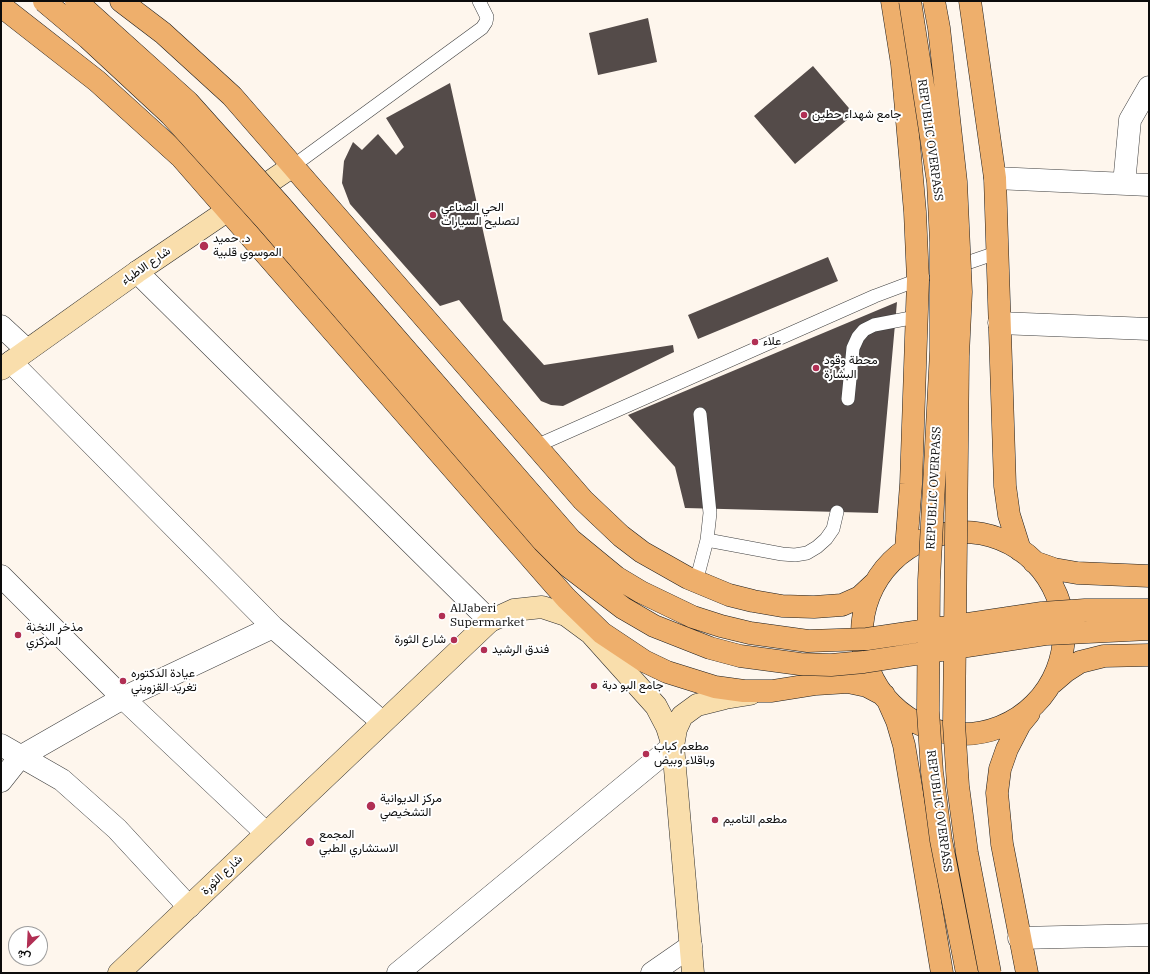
<!DOCTYPE html>
<meta charset="utf-8">
<style>
body{margin:0}
#map{position:relative;width:1150px;height:974px;overflow:hidden;background:#fef6ed;font-family:"IBM Plex Serif",Vazirmatn,serif}
canvas{display:block}
.frame{position:absolute;inset:0;border:2px solid #0c0c0c;pointer-events:none}
.north{position:absolute;left:8px;top:926px;width:40px;height:40px;box-sizing:border-box;background:#fff;border:1px solid #9e9e9e;border-radius:50%;rotate:204deg;font-size:11px;font-weight:700;line-height:16px;text-align:center;color:#0c0c0c}
.north::after{content:'';display:block;margin:auto;width:14px;height:18px;background:#b12f54;clip-path:polygon(50% 0,100% 100%,50% 72%,0 100%)}
</style>
<div id="map">
<canvas width="1150" height="974"></canvas>
<div class="frame"></div>
<div class="north">ش</div>
</div>
<script>
const g = document.querySelector('canvas').getContext('2d');
g.lineJoin = 'round';
function paint(path, color) {
  g.fillStyle = color;
  g.fill(path, 'evenodd');
}
function shape(rows) {
  const path = new Path2D();
  for (const r of rows) {
    if (r.length === 3) {
      path.moveTo(r[0] + r[2], r[1]);
      path.arc(r[0], r[1], r[2], 0, 2 * Math.PI);
      continue;
    }
    path.moveTo(r[0], r[1]);
    for (let i = 2; i < r.length; i += 2) path.lineTo(r[i], r[i + 1]);
  }
  return path;
}
function trace(path, color, width, dash) {
  g.strokeStyle = color;
  g.lineWidth = width;
  g.lineCap = dash ? 'butt' : 'round';
  g.setLineDash(dash || []);
  g.stroke(path);
}
function write(font, color, halo, rows, align = 'center') {
  g.font = font + ' "IBM Plex Serif",Vazirmatn,serif';
  g.lineWidth = 4;
  g.setLineDash([]);
  g.textBaseline = 'middle';
  g.strokeStyle = halo;
  g.fillStyle = color;
  for (const [text, x, y, turn = 0] of rows) {
    g.save();
    g.translate(x, y);
    g.rotate((+turn || 0) * Math.PI / 180);
    g.textAlign = isNaN(turn) ? turn : align;
    if (halo) g.strokeText(text, 0, 0);
    g.fillText(text, 0, 0);
    g.restore();
  }
}
const building = shape([
 [648,18,657,62,598,75,589,33],
 [813,66,854,114,795,164,754,116],
 [450,83,503,320,544,365,673,345,674,352,563,406,551,405,541,401,459,300,440,306,350,204,342,183,344,161,353,142,362,150,378,134,396,155,404,147,386,118],
 [828,257,838,281,698,339,688,315],
 [897,302,878,513,685,508,675,467,628,415]
]);
const lane = shape([
 [293,166,482,28,486,22,487,17,479,1],
 [955,267,999,252],
 [848,399,853,348,858,337,864,330,874,325,916,317],
 [536,446,875,296,923,278],
 [707,540,782,554,795,555,807,553,817,547,826,539,833,529,837,512],
 [696,582,707,540,710,513,700,414]
]);
const street = shape([
 [995,178,1149,185],
 [1124,184,1130,120,1149,87],
 [137,272,490,621],
 [999,323,1149,329],
 [1,326,27,350],
 [11,362,273,627,382,722],
 [1,576,123,698,266,833],
 [1,745,62,780,117,829,189,907],
 [1,781,20,757,123,698,273,627],
 [1019,938,1149,935],
 [398,973,673,746],
 [652,973,691,946]
]);
const secondary = shape([
 [1,369,137,272,293,166],
 [586,628,656,706,667,727,673,746,693,973],
 [673,746,676,729,682,716,697,705,725,698,750,694],
 [119,973,490,621,514,610,542,607,566,615,589,632,599,637]
]);
const primary = shape([
 [121,1,163,33,232,96,583,500,621,536,642,552,688,578,729,595,753,601,782,606,814,607,842,605,860,597,875,583],
 [892,1,902,64,915,212,918,280,911,484,906,549],
 [970,1,995,178,1005,486,1009,515,1020,550],
 [1,6,97,81,181,157,566,598,602,633,644,661,667,672,715,687,744,691,772,691,816,684,848,682,867,686,884,695],
 [963,633,101],
 [1034,562,1054,569,1077,573,1149,576],
 [1052,683,1066,671,1080,662,1104,656,1149,655],
 [889,703,897,721,904,745,942,973],
 [1027,973,1002,844,997,793,1000,769,1007,749,1020,724,1029,713]
]);
const primaryBridge = shape([
 [44,1,88,38,171,115,265,219,543,541,568,566,623,608,654,626,710,648,740,656,800,664,831,665,864,662,1047,634,1149,629],
 [76,1,188,102,280,205,571,540,616,577,641,592,693,617,721,626,750,633,808,641,867,639,1042,613,1085,610,1149,610],
 [910,1,938,182,941,242,941,351,929,580,928,711,932,772,941,840,967,973],
 [934,1,939,28,956,182,961,292,958,356,954,724,958,786,967,853,990,973]
]);
const markers = [
 [804,115,4,"#b12f54"],
 [433,215,4,"#b12f54"],
 [204,246,5,"#b12f54"],
 [755,342,4,"#b12f54"],
 [816,368,4,"#b12f54"],
 [442,616,4,"#b12f54"],
 [18,635,4,"#b12f54"],
 [454,640,4,"#b12f54"],
 [484,650,4,"#b12f54"],
 [123,681,4,"#b12f54"],
 [594,686,4,"#b12f54"],
 [646,754,4,"#b12f54"],
 [371,806,5,"#b12f54"],
 [715,820,4,"#b12f54"],
 [310,842,5,"#b12f54"]
];
const poiNames = [
 ["جامع شهداء حطين",812,115],
 ["الحي الصناعي",441,208],
 ["لتصليح السيارات",441,222],
 ["د. حميد",213,239],
 ["الموسوي قلبية",213,253],
 ["علاء",763,342],
 ["محطة وقود",824,361],
 ["البشارة",824,375],
 ["AlJaberi",450,609],
 ["Supermarket",450,623],
 ["مذخر النخبة",26,628],
 ["المركزي",26,642],
 ["شارع الثورة",446,640,"right"],
 ["فندق الرشيد",492,650],
 ["عيادة الدكتوره",131,674],
 ["تغريد القزويني",131,688],
 ["جامع البو دبة",602,686],
 ["مطعم كباب",654,747],
 ["وباقلاء وبيض",654,761],
 ["مركز الديوانية",380,799],
 ["التشخيصي",380,813],
 ["مطعم التاميم",723,820],
 ["المجمع",319,835],
 ["الاستشاري الطبي",319,849]
];
const streetNames = [
 ["REPUBLIC OVERPASS",930,140,82],
 ["شارع الاطباء",146,266,-35],
 ["REPUBLIC OVERPASS",934,488,-87],
 ["REPUBLIC OVERPASS",939,811,82],
 ["شارع الثورة",222,875,-44]
];
paint(building, '#544b49');
trace(lane, '#3f3f3f', 14);
trace(street, '#3f3f3f', 23);
trace(secondary, '#2e2e2e', 23);
trace(primary, '#1d1d1d', 23);
trace(lane, '#fff', 13);
trace(street, '#fff', 22);
trace(secondary, '#f9deac', 22);
trace(primary, '#eeaf6c', 22);
trace(primaryBridge, '#1d1d1d', 23, []);
trace(primaryBridge, '#eeaf6c', 22);
for (const [x, y, r, color] of markers) {
  const dot = new Path2D();
  dot.arc(x, y, r, 0, 2 * Math.PI);
  g.fillStyle = color;
  g.fill(dot);
  trace(dot, '#fff', 1.5);
}
write('12px', '#0c0c0c', '#fff', poiNames, 'left');
write('12px', '#0c0c0c', '#fff', streetNames);
</script>
